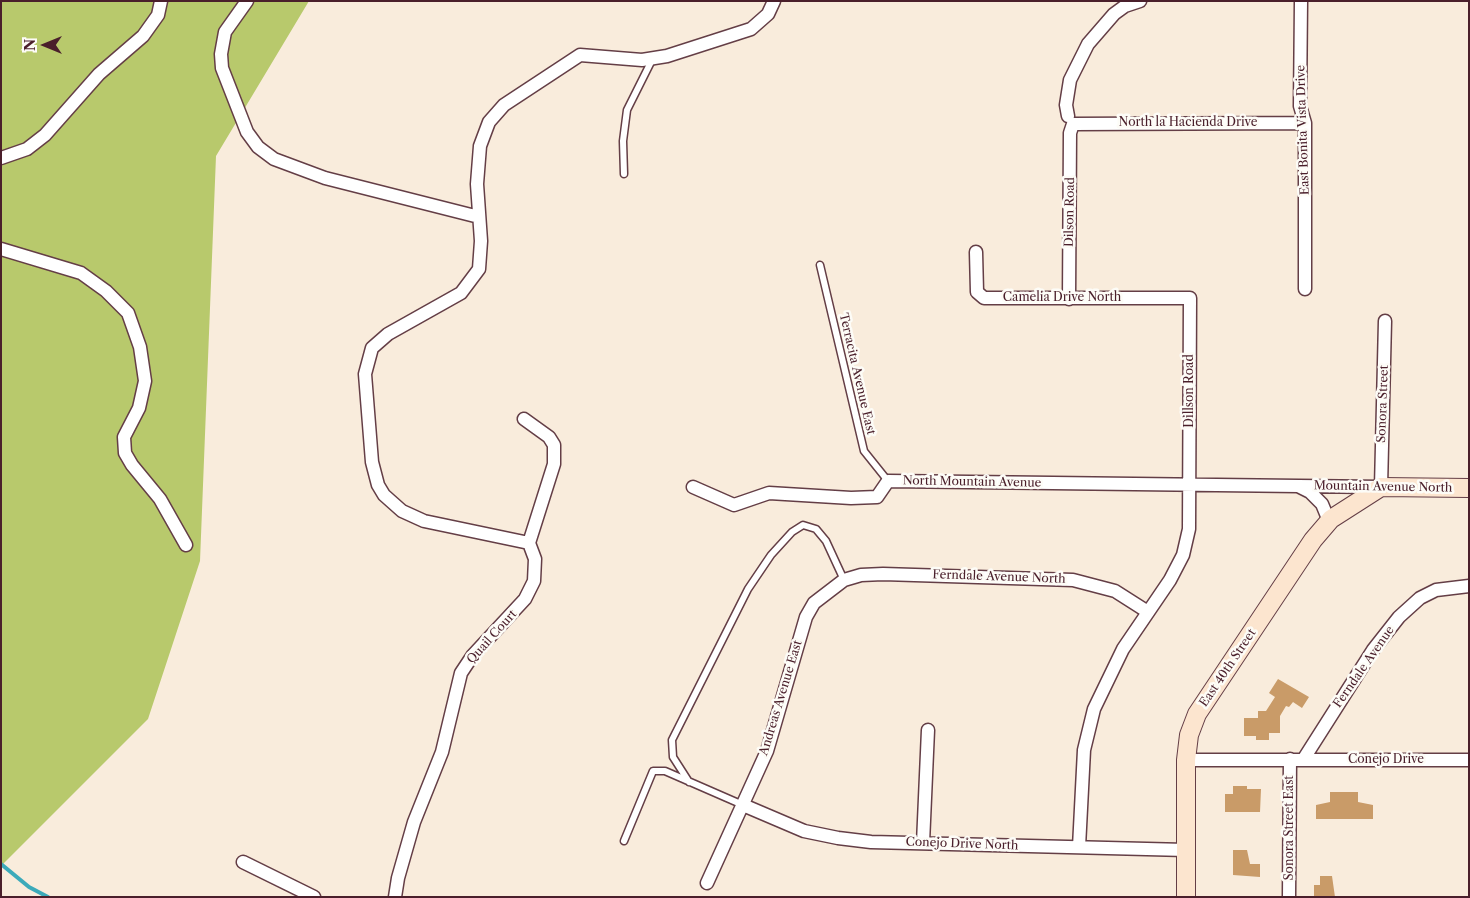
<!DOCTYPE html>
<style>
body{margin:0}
#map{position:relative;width:1470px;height:898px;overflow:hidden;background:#f9ecdc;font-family:"Libre Caslon Text",serif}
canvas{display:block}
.frame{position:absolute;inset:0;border:2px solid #4a1f2b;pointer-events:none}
.north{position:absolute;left:20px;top:20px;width:50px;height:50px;-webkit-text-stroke:4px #fdfcf7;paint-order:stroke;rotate:270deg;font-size:14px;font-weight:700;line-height:20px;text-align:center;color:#4a1f2b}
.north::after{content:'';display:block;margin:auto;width:18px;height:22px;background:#4a1f2b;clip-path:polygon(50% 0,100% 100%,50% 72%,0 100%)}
</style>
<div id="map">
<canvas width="1470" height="898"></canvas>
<div class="frame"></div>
<div class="north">N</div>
</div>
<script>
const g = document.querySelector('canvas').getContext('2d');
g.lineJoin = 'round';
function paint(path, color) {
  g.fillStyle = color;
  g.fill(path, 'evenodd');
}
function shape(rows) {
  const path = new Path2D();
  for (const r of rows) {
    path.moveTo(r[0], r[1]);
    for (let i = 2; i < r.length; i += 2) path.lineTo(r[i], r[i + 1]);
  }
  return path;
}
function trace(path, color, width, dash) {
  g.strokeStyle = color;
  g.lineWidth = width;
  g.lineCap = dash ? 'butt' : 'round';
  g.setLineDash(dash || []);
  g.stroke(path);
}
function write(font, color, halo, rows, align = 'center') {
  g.font = font + ' "Libre Caslon Text",serif';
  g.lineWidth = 5;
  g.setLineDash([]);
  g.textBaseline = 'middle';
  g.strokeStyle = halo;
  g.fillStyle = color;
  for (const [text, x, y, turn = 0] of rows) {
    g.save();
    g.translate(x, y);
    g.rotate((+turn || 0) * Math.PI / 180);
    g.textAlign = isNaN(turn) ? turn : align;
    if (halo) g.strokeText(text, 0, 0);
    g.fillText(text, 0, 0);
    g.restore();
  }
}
const green = shape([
 [1,1,309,1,216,156,200,561,148,719,1,866]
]);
const stream = shape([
 [1,864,29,887,48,897]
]);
const building = shape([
 [1278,679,1309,697,1302,708,1293,702,1289,707,1286,706,1280,716,1280,733,1269,733,1269,740,1256,740,1256,736,1244,736,1244,718,1258,718,1258,711,1266,711,1275,697,1269,693],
 [1233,786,1247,786,1247,789,1261,789,1260,812,1225,812,1225,794,1233,794],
 [1330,792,1358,792,1358,802,1373,805,1373,819,1316,819,1316,805,1330,802],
 [1233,850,1247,850,1250,864,1260,864,1260,877,1233,875],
 [1320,876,1332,876,1335,897,1314,897,1314,885,1320,885]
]);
const service = shape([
 [624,174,623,141,627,110,652,60],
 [820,265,864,451,888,481],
 [689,782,673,757,672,740,748,589,771,555,792,532,803,525,816,529,826,541,844,580],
 [624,841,653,771,665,771,743,805]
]);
const minor = shape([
 [247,1,225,32,221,54,222,68,247,132,258,147,274,159,325,178,479,217],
 [1301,1,1300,106,1305,123,1305,289],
 [1068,116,1066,105,1070,80,1088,44,1114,14,1125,6,1140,1],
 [1,158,27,149,45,135,99,74,143,36,158,15,161,1],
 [1,249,81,273,106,291,128,313,140,347,145,381,139,408,124,437,125,453,132,465,160,499,186,545],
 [976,252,977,292,984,298,1190,298,1189,529,1183,555,1170,580,1123,649,1094,709,1084,750,1079,847],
 [1069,299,1070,133,1073,124,1305,123],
 [1298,486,1310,492,1322,504,1329,521],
 [693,487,734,505,769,493,851,498,877,497,888,481,1381,487,1385,321],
 [529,543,424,521,402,511,384,495,378,485,372,462,365,374,372,348,388,334,461,293,479,269,481,241,477,184,480,146,489,122,504,105,580,55,642,60,667,56,751,29,768,14,774,1],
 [1186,760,1469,760],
 [1303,760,1373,650,1399,617,1420,598,1436,590,1469,586],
 [743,805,804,831,838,838,871,842,1186,850],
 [923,843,928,730],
 [243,862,314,897],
 [707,883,767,751,806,617,814,603,844,580,861,575,883,574,1073,580,1115,591,1148,612],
 [395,897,398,878,414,822,442,752,461,673,473,655,525,599,534,581,535,559,529,543,554,464,554,445,549,437,524,419],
 [1289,897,1290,759]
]);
const secondary = shape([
 [1186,897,1186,760,1189,735,1197,714,1313,540,1331,519,1381,487,1469,488]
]);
const streetNames = [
 ["North la Hacienda Drive",1188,123],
 ["East Bonita Vista Drive",1303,130,-92],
 ["Dilson Road",1070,212,-89],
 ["Camelia Drive North",1062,298],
 ["Terracita Avenue East",857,374,77],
 ["Dillson Road",1190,391,-90],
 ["Sonora Street",1383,404,-88],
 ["North Mountain Avenue",972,482,1],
 ["Mountain Avenue North",1383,487,1],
 ["Ferndale Avenue North",999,577,2],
 ["Quail Court",492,637,-48],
 ["Ferndale Avenue",1364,667,-55],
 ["East 40th Street",1228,668,-56],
 ["Andreas Avenue East",781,698,-73],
 ["Conejo Drive",1386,760],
 ["Sonora Street East",1290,828,-90],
 ["Conejo Drive North",962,844,2]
];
paint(green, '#b8c96c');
trace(stream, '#3caaba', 4);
paint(building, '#c99b68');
trace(service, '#643e46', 9);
trace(minor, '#643e46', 15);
trace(secondary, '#643e46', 20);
trace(service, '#fff', 6);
trace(minor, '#fff', 12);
trace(secondary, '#fce5cf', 18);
write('12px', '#4a1f2b', '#fdfcf7', streetNames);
</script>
